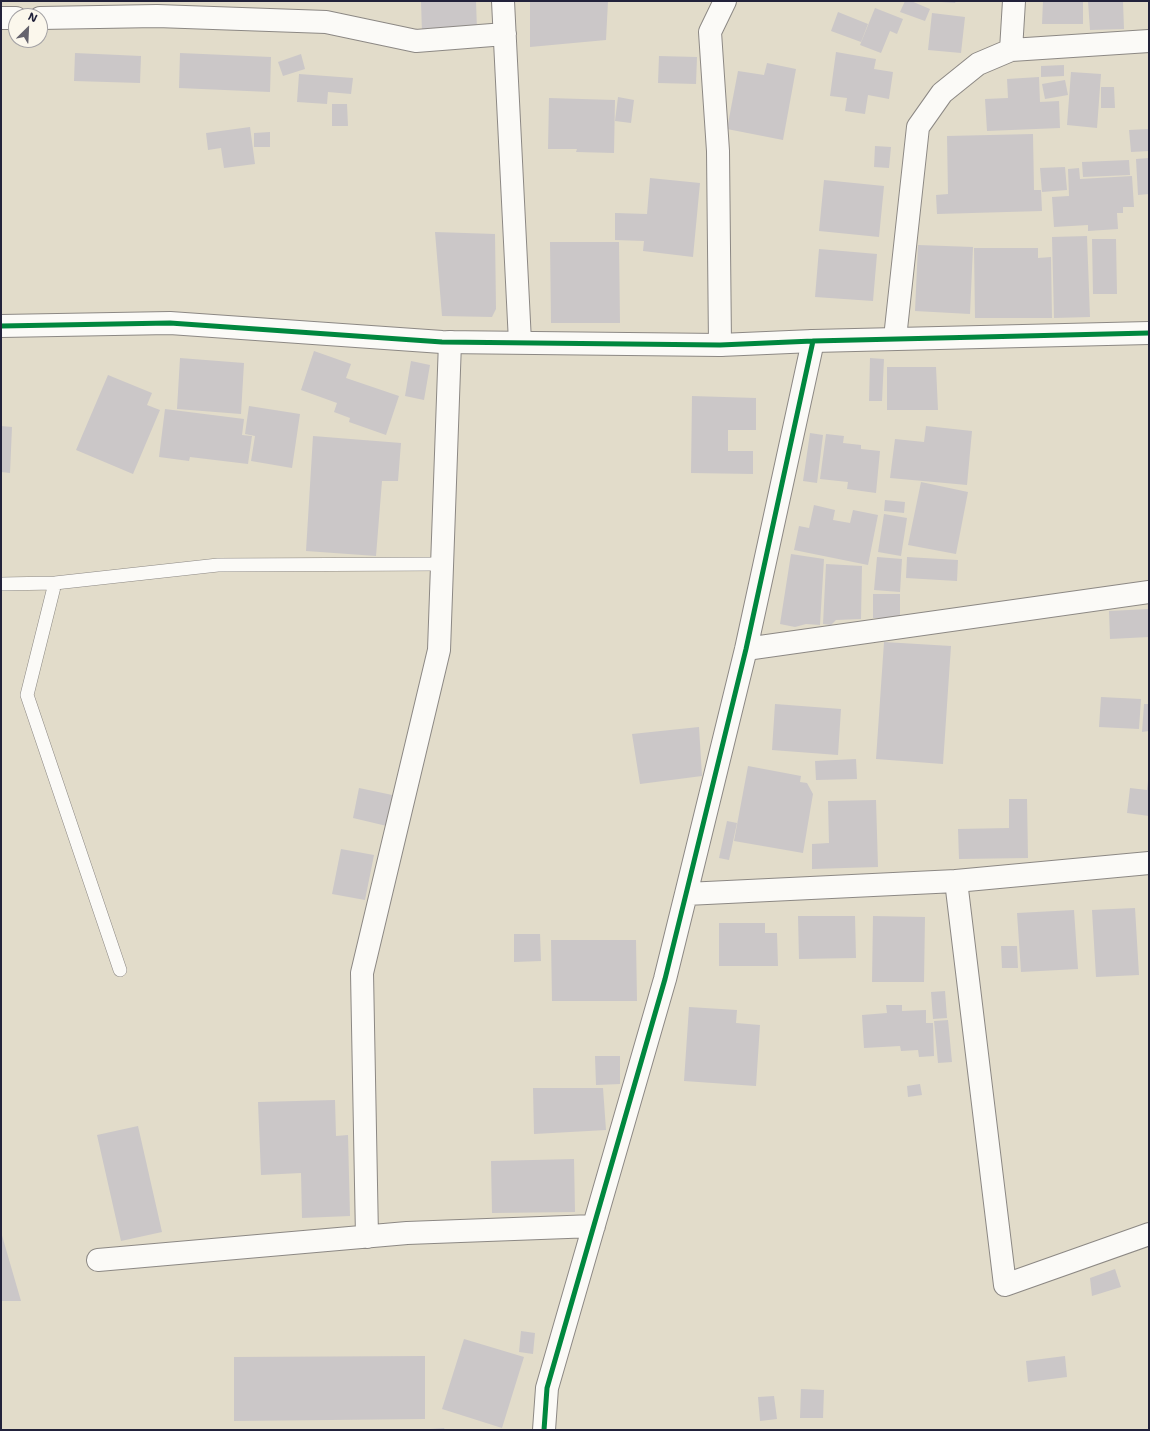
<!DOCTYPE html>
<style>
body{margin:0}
#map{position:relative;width:1150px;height:1431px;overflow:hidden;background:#e2dcca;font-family:"Shantell Sans",sans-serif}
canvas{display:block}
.frame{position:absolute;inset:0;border:2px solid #22223b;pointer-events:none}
.north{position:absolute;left:8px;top:8px;width:40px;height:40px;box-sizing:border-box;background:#fbf7ec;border:1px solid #a4a2a5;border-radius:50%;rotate:24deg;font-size:11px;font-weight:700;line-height:16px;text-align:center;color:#22223b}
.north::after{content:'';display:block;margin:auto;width:14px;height:18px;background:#65636d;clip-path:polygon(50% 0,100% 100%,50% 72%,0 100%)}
</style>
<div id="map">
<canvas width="1150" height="1431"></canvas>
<div class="frame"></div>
<div class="north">N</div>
</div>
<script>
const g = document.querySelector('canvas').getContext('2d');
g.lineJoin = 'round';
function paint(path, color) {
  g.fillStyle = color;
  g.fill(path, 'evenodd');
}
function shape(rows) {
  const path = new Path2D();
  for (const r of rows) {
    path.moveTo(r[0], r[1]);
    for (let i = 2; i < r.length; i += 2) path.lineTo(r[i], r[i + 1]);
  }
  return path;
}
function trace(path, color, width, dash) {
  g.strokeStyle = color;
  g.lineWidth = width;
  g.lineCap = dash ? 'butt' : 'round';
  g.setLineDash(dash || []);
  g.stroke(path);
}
const building = shape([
 [421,1,476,1,477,30,422,33],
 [530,1,608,1,606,40,530,47],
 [905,1,911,1,930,9,925,21,900,12],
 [941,1,956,1,955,3,941,2],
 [1043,1,1083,1,1083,24,1042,24],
 [1088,1,1123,1,1124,29,1090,30],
 [875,8,903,19,897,34,890,31,881,53,860,45],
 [838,12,868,24,861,42,831,31],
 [932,13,965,17,961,53,928,50],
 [836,52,876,59,874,69,893,72,889,99,868,95,865,114,845,111,847,98,830,96],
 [75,53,141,56,140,83,74,81],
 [180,53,271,57,270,92,179,88],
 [301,54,305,69,283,76,278,62],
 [659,56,697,57,696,84,658,83],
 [767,63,796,69,783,140,727,129,738,71,764,75],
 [1064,65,1064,76,1041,77,1041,66],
 [1071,72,1101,74,1097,128,1067,125],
 [299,74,353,78,351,94,328,92,327,104,297,102],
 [1039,77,1040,102,1059,101,1060,128,987,131,985,99,1008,98,1007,79],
 [1065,80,1068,95,1045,99,1042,84],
 [1101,87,1114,87,1115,108,1101,108],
 [618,97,634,100,631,123,615,121],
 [549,98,615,100,614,153,576,152,577,149,548,149],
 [332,104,347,104,348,126,332,126],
 [250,127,255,164,224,168,221,148,208,150,206,133],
 [1149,129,1149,151,1131,152,1129,130],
 [270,132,270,147,254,147,254,133],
 [1033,134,1034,190,1041,190,1042,211,937,214,936,195,948,194,947,136],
 [875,146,891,147,889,168,874,167],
 [1149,158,1149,194,1138,195,1136,159],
 [1129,160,1130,175,1083,177,1082,162],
 [1065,167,1067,190,1042,192,1040,168],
 [1079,168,1080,179,1132,176,1134,207,1123,207,1123,213,1117,213,1118,229,1088,231,1088,225,1054,227,1052,197,1069,196,1068,169],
 [650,178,700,183,693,257,643,251,644,241,615,240,615,213,647,214],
 [824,180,884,186,879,237,819,231],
 [435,232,495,234,496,309,492,317,442,316],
 [1087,236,1090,317,1054,318,1052,237],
 [1092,239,1116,239,1117,294,1093,294],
 [550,242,619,242,620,323,551,323],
 [918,245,973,247,970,314,915,311],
 [974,248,1038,248,1038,258,1051,257,1052,318,975,318],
 [819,249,877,254,873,301,815,297],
 [314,351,351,364,346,378,399,396,386,435,349,422,350,418,334,412,337,403,301,390],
 [180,358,244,363,241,414,177,409],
 [870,358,884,359,882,401,869,401],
 [411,361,430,365,424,400,405,396],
 [887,367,936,367,938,410,887,410],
 [108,375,152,393,147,405,160,410,133,474,76,450],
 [692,396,756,398,756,430,728,430,728,451,753,451,753,474,691,473],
 [249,406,300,414,292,468,251,461,255,436,245,434],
 [165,409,244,419,242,435,252,436,248,464,190,457,189,461,159,457],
 [1,426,12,427,10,473,1,472],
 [926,426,972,431,967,485,890,478,895,439,924,442],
 [810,433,823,435,817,483,803,481],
 [826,434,844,436,843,443,861,445,861,449,880,451,876,493,847,489,848,482,820,479],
 [313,436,401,443,398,481,382,481,376,556,306,551],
 [921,482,968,492,956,554,908,545],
 [885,500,905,502,904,513,884,511],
 [814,505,835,510,833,520,850,523,853,510,878,515,868,565,794,550,799,526,809,528],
 [884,514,907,518,901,556,878,552],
 [791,554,824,559,820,625,806,624,795,627,780,624],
 [877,557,902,559,900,592,874,590],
 [907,557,958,560,957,581,906,578],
 [826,564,862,566,861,619,836,620,831,625,823,624],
 [873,594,900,594,900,618,873,618],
 [1149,609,1149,637,1110,639,1109,611],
 [884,642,951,646,943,764,876,759],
 [1101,697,1141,699,1139,729,1099,727],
 [775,704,841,709,838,755,772,750],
 [1144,704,1149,704,1149,731,1142,732],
 [699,727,702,776,640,784,632,734],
 [856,759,857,779,816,780,815,761],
 [748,766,801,776,800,782,807,783,813,794,803,853,734,841],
 [1148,781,1149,816,1127,813,1130,788,1147,790],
 [359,788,397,796,391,827,353,818],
 [1009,799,1027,799,1028,858,959,859,958,829,1009,828],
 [876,800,878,867,812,869,812,844,829,843,828,801],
 [727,821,737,823,729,860,719,858],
 [341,849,374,855,365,900,332,894],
 [1135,908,1139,975,1096,977,1092,910],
 [1074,910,1078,969,1021,972,1017,913],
 [798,916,855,916,856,958,799,959],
 [873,916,925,917,924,982,872,982],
 [719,923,765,923,765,933,777,933,778,966,719,966],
 [514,934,540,934,541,961,514,962],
 [551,940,636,940,637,1001,552,1001],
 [1001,946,1017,946,1018,968,1002,968],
 [945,991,947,1018,933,1019,931,992],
 [886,1005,902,1005,902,1011,926,1010,926,1023,933,1023,934,1056,919,1057,918,1050,901,1051,900,1046,864,1048,862,1015,887,1013],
 [689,1007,737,1010,736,1023,760,1025,756,1086,684,1081],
 [948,1020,952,1062,938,1063,934,1021],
 [595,1056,620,1056,620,1084,596,1085],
 [920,1084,922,1095,908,1097,907,1086],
 [533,1088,603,1088,606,1130,534,1134],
 [335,1100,336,1136,348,1135,350,1216,302,1218,301,1173,261,1175,258,1102],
 [138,1126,162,1232,121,1241,97,1135],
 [574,1159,575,1212,492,1213,491,1161],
 [1,1232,21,1301,1,1301],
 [1115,1269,1121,1287,1092,1296,1090,1278],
 [521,1331,535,1333,533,1354,519,1352],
 [464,1339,524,1357,502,1428,442,1409],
 [425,1356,425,1419,234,1421,234,1357],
 [1065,1356,1067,1377,1028,1382,1026,1361],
 [801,1389,824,1390,823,1418,800,1418],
 [774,1396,777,1419,760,1421,758,1397],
 [444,1428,445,1430,430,1430,430,1429]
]);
const lane = shape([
 [55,583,27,695,120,970],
 [1,584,55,583,218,565,442,564]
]);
const street = shape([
 [503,1,520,342],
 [1,18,16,18],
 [40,18,157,16,326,22,416,41,505,34],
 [1011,50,1149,41],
 [895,338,918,127,942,93,978,64,1011,50,1014,1],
 [720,345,718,151,710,32,725,1],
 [746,649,1149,592],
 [956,881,1005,1285,1149,1234],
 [686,894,956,881,1149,863],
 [367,1237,362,973,439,650,450,342],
 [98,1260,407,1233,594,1226],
 [544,1430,547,1388,665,979,686,894,746,649,813,341]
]);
const secondary = shape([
 [1,326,170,323,442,342,720,345,813,341,1149,333]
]);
const cycleway = shape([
 [1,326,170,323,442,342,720,345,813,341,1149,333],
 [544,1430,547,1388,665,979,686,894,746,649,813,341]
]);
paint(building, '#cbc7c8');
trace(lane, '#8c8884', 14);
trace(street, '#8c8884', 24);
trace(secondary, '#8c8884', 24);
trace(lane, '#fbfaf7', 13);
trace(street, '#fbfaf7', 22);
trace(secondary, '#fbfaf7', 22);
trace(cycleway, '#00873e', 5);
</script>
